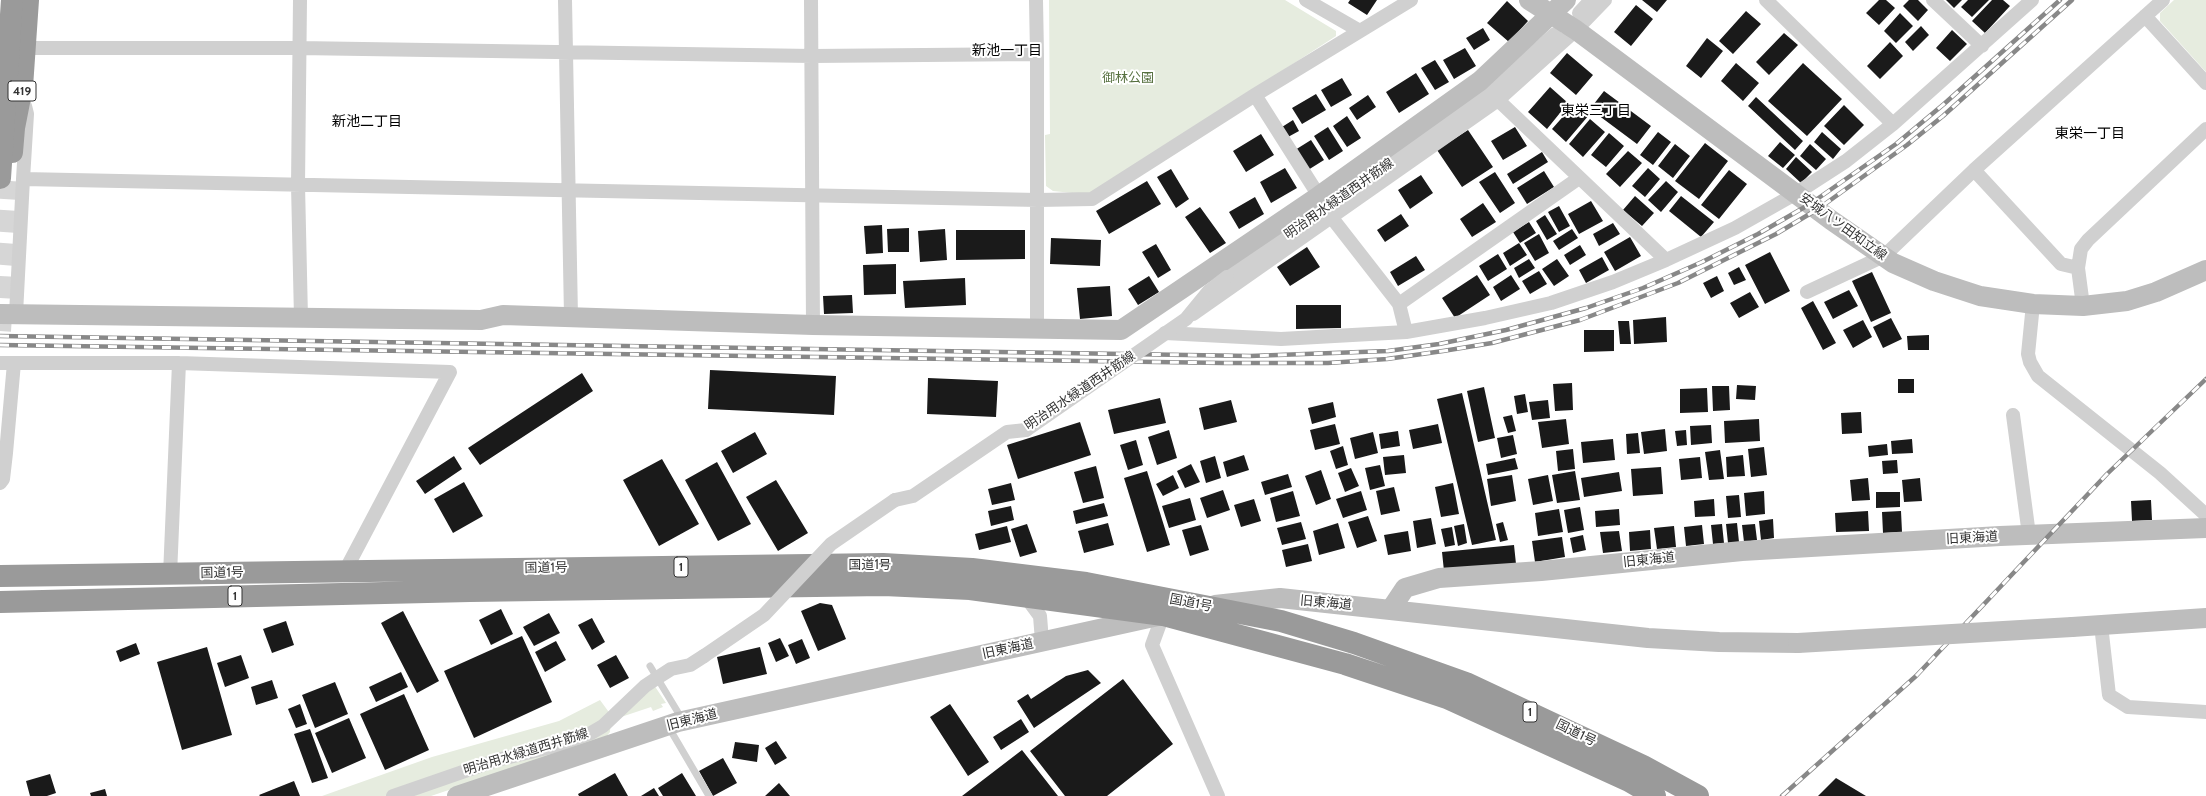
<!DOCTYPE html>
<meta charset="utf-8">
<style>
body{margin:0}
canvas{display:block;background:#fff}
</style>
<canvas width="2206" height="796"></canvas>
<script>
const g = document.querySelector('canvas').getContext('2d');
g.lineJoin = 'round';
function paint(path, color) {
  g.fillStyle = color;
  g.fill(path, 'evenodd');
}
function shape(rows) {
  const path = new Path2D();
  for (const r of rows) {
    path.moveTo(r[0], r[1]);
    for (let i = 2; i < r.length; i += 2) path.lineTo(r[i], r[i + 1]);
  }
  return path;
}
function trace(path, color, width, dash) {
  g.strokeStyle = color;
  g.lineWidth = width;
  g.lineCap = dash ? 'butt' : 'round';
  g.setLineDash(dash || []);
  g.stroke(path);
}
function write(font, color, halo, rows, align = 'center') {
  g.font = font + ' Cabin,"Noto Sans JP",sans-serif';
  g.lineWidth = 4;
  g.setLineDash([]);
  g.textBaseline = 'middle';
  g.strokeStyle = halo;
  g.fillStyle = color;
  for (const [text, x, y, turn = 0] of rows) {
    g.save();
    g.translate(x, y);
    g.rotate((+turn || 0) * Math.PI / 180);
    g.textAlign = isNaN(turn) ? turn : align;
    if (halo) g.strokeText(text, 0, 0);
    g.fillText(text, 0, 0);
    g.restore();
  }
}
const green = shape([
 [1049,0,1285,0,1336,31,1336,36,1091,195,1053,191,1046,186,1045,135,1050,134],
 [2174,0,2206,0,2206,72,2160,21,2160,13],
 [654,685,666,703,661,704,663,707,653,711,651,707,621,717],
 [600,700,611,715,610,732,606,737,431,796,322,796,432,757,559,721]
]);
const building = shape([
 [1350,0,1377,0,1367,15,1348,3],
 [1642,0,1667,0,1657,12],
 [1879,0,1886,0,1895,8,1879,25,1866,13],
 [1909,0,1918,0,1928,10,1918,21,1903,6],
 [1946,0,1962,0,1954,8],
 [1968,0,1989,0,1972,17,1961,7],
 [1992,0,2003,0,2010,6,1985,33,1972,21],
 [1507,1,1528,21,1509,42,1487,23],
 [1636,5,1653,19,1631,46,1614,32],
 [1746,11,1761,24,1733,54,1719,41],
 [1900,13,1913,26,1896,43,1884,31],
 [1921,26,1929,35,1913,51,1905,42],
 [1483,28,1490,40,1474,50,1466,38],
 [1952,30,1967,44,1950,61,1936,48],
 [1784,33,1798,45,1769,75,1756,62],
 [1707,38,1723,51,1701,78,1686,66],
 [1890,42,1903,56,1880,79,1867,66],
 [1465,48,1476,66,1454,79,1443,60],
 [1567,53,1593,75,1576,95,1550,73],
 [1435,60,1449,82,1435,90,1421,68],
 [1736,63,1759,83,1743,101,1721,81],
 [1803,63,1842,99,1807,136,1768,101],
 [1416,73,1429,94,1399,113,1386,92],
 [1342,78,1352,95,1331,107,1321,90],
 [1550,87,1568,103,1547,129,1528,112],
 [1604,91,1651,126,1637,144,1590,109],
 [1316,94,1326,110,1302,124,1292,108],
 [1368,95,1376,107,1357,120,1349,108],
 [1756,97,1803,141,1795,150,1748,106],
 [1575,103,1589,115,1566,142,1552,129],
 [1844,105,1864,125,1844,145,1824,126],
 [1347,116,1361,138,1347,147,1333,126],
 [1590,119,1605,132,1583,157,1569,144],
 [1293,120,1299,131,1288,137,1282,127],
 [1328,127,1343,151,1329,160,1314,136],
 [1515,127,1527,146,1503,160,1491,141],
 [1468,130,1493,167,1462,187,1437,150],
 [1658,132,1671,142,1653,165,1640,155],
 [1822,132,1841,149,1833,159,1814,142],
 [1609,133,1624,146,1606,167,1591,155],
 [1261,134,1274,155,1246,172,1233,151],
 [1311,140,1324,160,1308,170,1295,150],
 [1780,142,1795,155,1783,168,1768,156],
 [1705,143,1728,161,1699,199,1675,181],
 [1675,144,1690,156,1673,178,1658,166],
 [1810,144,1826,159,1816,170,1800,156],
 [1628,151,1642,163,1620,187,1606,174],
 [1542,152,1548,162,1513,184,1507,174],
 [1796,157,1812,172,1801,183,1786,169],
 [1285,168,1297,188,1271,203,1260,182],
 [1648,168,1660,179,1645,197,1632,186],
 [1171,169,1189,199,1176,208,1157,177],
 [1729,170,1747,184,1719,219,1701,205],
 [1544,171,1554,187,1527,204,1517,188],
 [1495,172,1515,203,1500,213,1479,182],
 [1421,175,1433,193,1410,209,1398,190],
 [1147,181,1161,204,1109,234,1096,211],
 [1666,181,1678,192,1661,212,1648,200],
 [1635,196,1654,213,1642,226,1623,210],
 [1681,196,1714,222,1701,237,1669,211],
 [1255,197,1264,214,1239,229,1229,212],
 [1591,201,1603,221,1579,234,1568,214],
 [1483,203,1496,222,1472,237,1460,219],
 [1559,206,1570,226,1559,232,1548,212],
 [1200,207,1226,243,1210,253,1185,217],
 [1401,214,1409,226,1385,242,1377,230],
 [1545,215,1557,234,1547,240,1536,221],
 [1529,222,1536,233,1520,243,1513,232],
 [1613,223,1620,234,1599,246,1593,234],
 [882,225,883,253,866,254,864,226],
 [909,228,909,252,888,252,887,229],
 [945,229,947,260,920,262,918,231],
 [1572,229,1578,238,1559,250,1553,241],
 [956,230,1025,230,1025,259,956,260],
 [1539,234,1549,253,1535,261,1524,243],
 [1630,237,1641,256,1615,271,1604,252],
 [1051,238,1101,240,1100,266,1050,264],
 [1519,243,1527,255,1510,266,1503,253],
 [1156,244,1171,270,1158,278,1142,252],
 [1580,245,1586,255,1570,265,1564,255],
 [1307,247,1320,267,1290,286,1277,267],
 [1770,252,1790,291,1765,304,1745,265],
 [1498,254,1507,269,1488,281,1479,266],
 [1416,256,1425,270,1398,286,1390,272],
 [1602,257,1609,270,1586,283,1579,270],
 [1529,259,1535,268,1519,278,1514,268],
 [1557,259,1569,276,1554,286,1542,269],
 [896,264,896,294,864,295,863,265],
 [1739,267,1746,280,1734,285,1728,273],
 [1539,271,1547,284,1530,294,1522,281],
 [1872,272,1891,313,1871,322,1852,281],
 [1477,275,1490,295,1455,318,1442,298],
 [1511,275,1520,289,1501,301,1493,287],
 [1149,276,1159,292,1138,305,1128,289],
 [1717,276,1724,291,1711,298,1703,283],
 [965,278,966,305,905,308,903,281],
 [1110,286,1112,316,1080,319,1077,288],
 [1849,290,1858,306,1833,319,1824,302],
 [1750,292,1759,307,1739,318,1730,303],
 [852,295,853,313,824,314,823,296],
 [1813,301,1836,343,1823,350,1801,308],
 [1296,305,1341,305,1341,328,1296,329],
 [1666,317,1667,342,1634,344,1633,320],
 [1891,318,1902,339,1883,348,1873,327],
 [1863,320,1872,337,1853,348,1843,330],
 [1618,321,1629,321,1631,344,1620,344],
 [1584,330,1614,330,1614,351,1584,352],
 [1929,335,1929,350,1908,350,1907,336],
 [710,370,836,376,834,415,708,409],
 [582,373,593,391,480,465,468,448],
 [928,378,998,381,996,417,927,414],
 [1898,379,1914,379,1914,393,1898,393],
 [1572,383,1573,410,1555,411,1553,384],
 [1737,385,1756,386,1755,400,1736,399],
 [1712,386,1729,386,1730,410,1713,411],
 [1484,387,1495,438,1478,442,1467,391],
 [1707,388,1708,412,1680,413,1680,389],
 [1462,393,1496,540,1472,545,1437,399],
 [1525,394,1528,412,1517,414,1514,396],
 [1160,398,1166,423,1114,434,1108,410],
 [1231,400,1237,422,1204,430,1199,408],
 [1548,400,1550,418,1532,420,1529,402],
 [1333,402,1336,417,1312,424,1308,408],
 [1861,412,1862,433,1842,434,1841,413],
 [1512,415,1516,431,1508,433,1503,417],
 [1566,419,1569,444,1542,448,1538,422],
 [1759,419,1760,441,1725,443,1724,421],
 [1080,422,1091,455,1018,479,1007,445],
 [1335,424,1340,444,1315,450,1310,430],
 [1438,424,1442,443,1413,449,1409,430],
 [1711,425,1712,443,1691,445,1690,426],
 [1665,429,1667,451,1644,454,1641,432],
 [1169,430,1177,458,1157,465,1148,437],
 [1686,430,1687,445,1677,446,1675,431],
 [1398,431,1400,446,1381,449,1379,434],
 [755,432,767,454,733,473,721,451],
 [1373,432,1378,453,1355,459,1350,438],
 [1638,433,1640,453,1627,454,1626,434],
 [1513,435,1517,454,1501,458,1497,438],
 [1613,439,1615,460,1583,463,1581,442],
 [1912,439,1913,453,1892,454,1891,441],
 [1136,440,1143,465,1128,470,1120,445],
 [1887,444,1888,455,1869,457,1868,446],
 [1343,446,1348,465,1336,469,1330,451],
 [1764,447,1767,475,1751,477,1748,449],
 [1573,449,1575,469,1558,471,1556,451],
 [1720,450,1724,479,1709,480,1705,452],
 [1244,455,1249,470,1227,477,1223,462],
 [1404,455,1406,473,1385,475,1383,457],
 [1743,455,1745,476,1727,477,1726,457],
 [454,456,462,469,425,494,416,481],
 [1215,456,1221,478,1206,483,1200,461],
 [1700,457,1702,478,1681,480,1679,459],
 [1515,458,1518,469,1488,475,1486,464],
 [662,459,699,524,659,546,623,480],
 [1897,460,1898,473,1883,474,1882,461],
 [717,462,751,524,718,541,685,480],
 [1191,464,1200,482,1185,488,1177,471],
 [1380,465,1385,486,1370,490,1365,468],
 [1096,466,1104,498,1083,503,1074,472],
 [1661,467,1663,494,1633,496,1631,469],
 [1351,468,1359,486,1345,492,1338,473],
 [1321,470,1331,499,1316,505,1305,476],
 [1147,471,1170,545,1147,552,1124,478],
 [1575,471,1580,500,1557,503,1552,475],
 [1619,472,1622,491,1584,497,1581,478],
 [1288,474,1292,487,1265,495,1261,482],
 [1173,475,1179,488,1163,496,1156,484],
 [1512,475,1516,501,1491,506,1487,479],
 [1548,475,1553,501,1533,505,1528,479],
 [1868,478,1870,500,1852,501,1850,480],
 [1920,478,1922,501,1904,502,1902,480],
 [776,480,808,533,778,551,746,497],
 [464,482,483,516,453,533,434,499],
 [1011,483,1015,500,992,505,988,489],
 [1453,483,1459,514,1441,517,1435,487],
 [1394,487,1400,511,1381,515,1376,491],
 [1223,490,1230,510,1207,518,1200,498],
 [1293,491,1300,516,1276,522,1270,498],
 [1361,491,1367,510,1343,518,1336,499],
 [1764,491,1765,514,1746,516,1744,493],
 [1876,492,1900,492,1900,507,1876,508],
 [1739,495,1741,517,1728,518,1726,496],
 [1190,498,1196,520,1169,528,1162,506],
 [1254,499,1261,521,1241,527,1234,505],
 [1714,499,1715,516,1695,517,1694,501],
 [2151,500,2152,520,2132,521,2131,501],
 [1104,503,1108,516,1076,524,1073,511],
 [1011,506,1014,520,991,526,988,511],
 [1580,507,1584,530,1568,533,1564,510],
 [1559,509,1563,532,1538,536,1535,513],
 [1619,509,1620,525,1596,527,1595,511],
 [1868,511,1869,531,1836,532,1835,513],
 [1901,511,1902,532,1883,533,1882,512],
 [1368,516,1377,541,1357,548,1348,522],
 [1431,518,1436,544,1417,548,1413,521],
 [1773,519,1774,538,1761,540,1759,521],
 [1301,522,1306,539,1282,545,1277,528],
 [1503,522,1508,540,1500,542,1496,524],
 [1108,523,1114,545,1084,553,1078,531],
 [1338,523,1345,548,1319,555,1313,531],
 [1737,523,1739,542,1728,543,1726,524],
 [1027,524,1037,552,1020,557,1011,529],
 [1464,524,1467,543,1458,546,1454,526],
 [1722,524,1724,543,1713,544,1711,525],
 [1755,524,1757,540,1744,542,1742,525],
 [1201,525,1209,550,1190,556,1182,530],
 [1702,525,1704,544,1686,546,1684,527],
 [1007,526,1011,542,979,550,975,534],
 [1674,526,1676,547,1657,549,1654,528],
 [1452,527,1455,545,1445,547,1441,529],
 [1650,530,1651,549,1630,551,1629,532],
 [1408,531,1411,551,1388,555,1384,535],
 [1619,531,1622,551,1603,553,1600,532],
 [1583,535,1586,550,1573,553,1570,538],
 [1562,537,1565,557,1535,562,1532,541],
 [1308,544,1312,561,1286,567,1282,550],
 [1514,545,1516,564,1444,571,1442,552],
 [820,603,832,605,846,639,818,651,801,611],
 [501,609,513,634,491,645,479,620],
 [403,611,439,681,417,693,381,623],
 [549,613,560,633,534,646,523,627],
 [592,618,605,642,592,650,578,625],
 [286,621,294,645,272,653,263,629],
 [522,636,552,702,474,738,444,671],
 [780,638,789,656,776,662,768,643],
 [802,639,810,658,796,664,788,645],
 [556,641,566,660,545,672,535,652],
 [136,643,140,654,120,662,116,651],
 [207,647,232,735,182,750,157,662],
 [760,647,767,674,723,684,717,657],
 [241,655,249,678,225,687,217,663],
 [616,655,629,678,610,688,597,665],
 [1088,670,1101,683,1034,728,1017,701,1028,694,1031,699,1066,676],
 [401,672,408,687,376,702,369,687],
 [1123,679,1173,744,1107,796,1065,796,1030,751],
 [272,680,278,698,256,705,251,687],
 [335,682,348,714,315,728,302,695],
 [404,694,429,750,385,770,360,714],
 [300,704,307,724,296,728,288,709],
 [950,704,989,762,968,776,930,717],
 [349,718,366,758,332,773,315,733],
 [1021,719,1029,732,1001,750,993,737],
 [310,729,328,778,312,783,294,734],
 [776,741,787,758,775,765,765,748],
 [735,742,759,745,757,762,732,758],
 [1022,750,1058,796,962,796],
 [723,758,737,783,713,796,699,771],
 [615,773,628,796,579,796,578,794],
 [682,773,696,796,663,796,658,788],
 [50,774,56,793,47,796,30,796,26,781],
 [1836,778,1866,796,1818,796],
 [294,781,300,796,260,796,259,795],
 [779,783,790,796,765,796],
 [654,788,659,796,641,796],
 [105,789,107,796,91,796,90,793]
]);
const highwayTunnel = shape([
 [0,331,10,181]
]);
const lane = shape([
 [650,666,682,719],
 [668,726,709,796]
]);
const street = shape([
 [300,0,298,185,301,318],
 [565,0,571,316],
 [811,0,813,325],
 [1306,0,1360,31],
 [1766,0,1893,124],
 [1933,0,1982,46],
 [1579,13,1591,0],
 [2145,16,2206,83],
 [25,48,299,48,812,56,1037,54,1036,0],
 [1037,54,1037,328],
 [1255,95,1319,196],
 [1498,100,1666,260],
 [1974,170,2061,264,2078,268],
 [23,179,27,114,25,106],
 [1332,218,1399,304],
 [1227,277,1482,99,1555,34],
 [1807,292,1884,256,1974,170,2163,0],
 [2033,304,2028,354,2030,362,2038,376,2160,473,2206,515],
 [2083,306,2078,268,2081,249,2088,240,2206,129],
 [16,314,23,179,1038,200,1092,199,1255,95,1411,0],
 [1193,314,1498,100,1576,30,1605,0],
 [1406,332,1399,304,1579,178],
 [1165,333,1281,339,1406,332,1485,318,1551,303,1613,282,1666,260,1735,228,1795,194,1846,161,1893,124,2032,0],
 [0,363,179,363,450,372,345,571],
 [2013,415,2029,535],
 [0,483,3,479,6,453,14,363],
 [895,500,913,496,1007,432,1026,430],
 [170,575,179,363],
 [1026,597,1040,616,1042,641],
 [1163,615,1152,645,1218,796],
 [2101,625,2109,695,2128,707,2206,712],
 [393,796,497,760,555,746,591,733,603,726,645,686,657,678,671,669,690,665,704,656]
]);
const secondary = shape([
 [1529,0,1576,30,1831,220,1893,263,1934,281,1980,296,2033,304,2083,306,2127,301,2156,292,2206,270],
 [0,314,481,320,503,315,813,325,1121,330,1319,196,1480,81,1566,0],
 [1215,605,1280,598,1648,638,1719,642,1798,643],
 [1391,609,1405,588,1439,578,1541,571,1742,551,2000,536,2206,528],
 [2072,627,2206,618],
 [457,796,678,722,1158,616]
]);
const highway = shape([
 [12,152,14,128,22,87,28,0],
 [0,576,883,564,972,569,1086,583,1281,621,1354,643,1466,683,1643,766,1698,796],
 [0,602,470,591,884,585,970,589,1163,615,1345,664,1447,698,1629,781,1655,796]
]);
const rail = shape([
 [0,336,1250,356,1388,351,1439,344,1506,330,1586,308,1643,288,1702,262,1758,234,1810,204,1896,144,1944,104,2060,0],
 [0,345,1224,363,1328,363,1387,359,1443,351,1492,343,1580,320,1678,283,1776,234,1818,209,1907,145,1943,116,2072,0],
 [1782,796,1916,676,2107,474,2206,379]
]);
const streetBridge = shape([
 [1026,430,1186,319,1209,291,1227,277],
 [704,656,764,615,831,544,895,500]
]);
const secondaryBridge = shape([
 [1798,643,2072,627]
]);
const highwayBridge = shape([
 [0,178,12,0]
]);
const shields = [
 [22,91,28],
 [681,567,14],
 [235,596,14],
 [1530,712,14]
];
const shieldNames = [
 ["419",22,91],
 ["1",681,567],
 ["1",235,596],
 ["1",1530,712]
];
const parkNames = [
 ["御林公園",1128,78]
];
const streetNames = [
 ["明治用水緑道西井筋線",1339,199,-35],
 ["安城八ツ田知立線",1843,227,36],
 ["明治用水緑道西井筋線",1080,391,-34],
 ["旧東海道",1972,538,-3],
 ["旧東海道",1649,560,-6],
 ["国道1号",870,565],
 ["国道1号",546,568,-1],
 ["国道1号",222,573,-1],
 ["国道1号",1191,603,11],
 ["旧東海道",1326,603,5],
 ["旧東海道",1008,649,-12],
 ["旧東海道",692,720,-14],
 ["国道1号",1576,733,26],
 ["明治用水緑道西井筋線",526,752,-17]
];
const neighbourhoodNames = [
 ["新池一丁目",1007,51],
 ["東栄三丁目",1596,111],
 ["新池二丁目",367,122],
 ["東栄一丁目",2090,134]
];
paint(green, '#e6ecdf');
paint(building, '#1a1a1a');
trace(highwayTunnel, '#d6d6d6', 22, [22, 11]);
trace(lane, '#d0d0d0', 7);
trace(street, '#d0d0d0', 14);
trace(secondary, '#bdbdbd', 20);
trace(highway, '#9a9a9a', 22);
trace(rail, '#888', 4.5);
trace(rail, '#fff', 3, [9]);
trace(streetBridge, '#d0d0d0', 14);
trace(secondaryBridge, '#bdbdbd', 20);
trace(highwayBridge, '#9a9a9a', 22);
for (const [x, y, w] of shields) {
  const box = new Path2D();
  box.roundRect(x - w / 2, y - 10, w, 20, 3);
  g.fillStyle = '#fff';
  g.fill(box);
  trace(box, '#333', 1);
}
write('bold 12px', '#333', null, shieldNames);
write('13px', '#56703f', '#fff', parkNames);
write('13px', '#333', '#fff', streetNames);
write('14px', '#000', '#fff', neighbourhoodNames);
</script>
